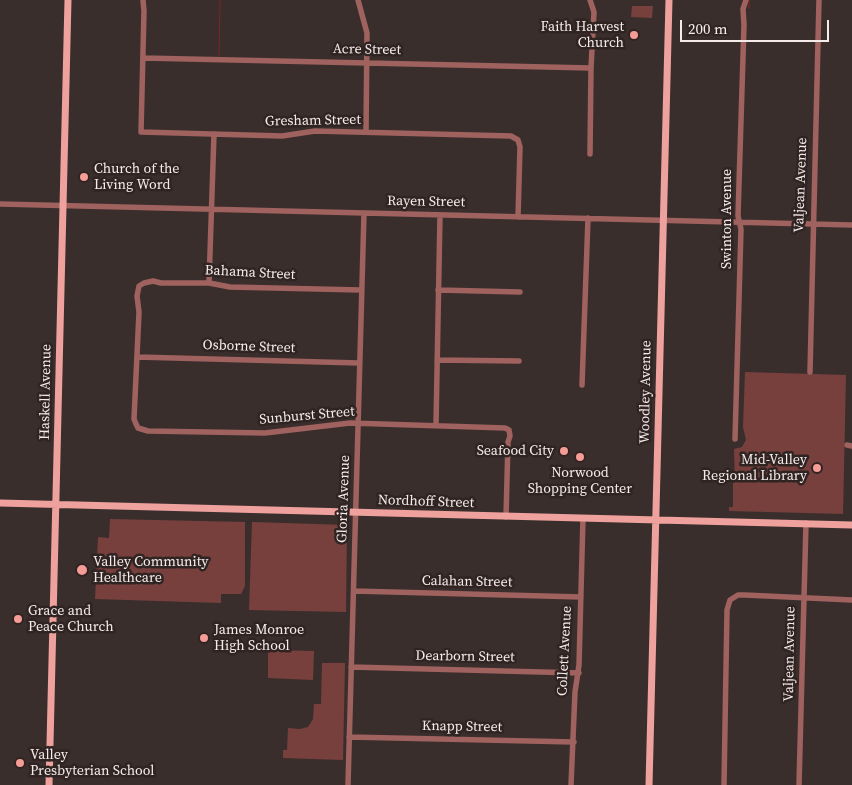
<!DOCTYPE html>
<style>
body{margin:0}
#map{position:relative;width:852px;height:785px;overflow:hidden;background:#3a2e2d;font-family:"Source Serif 4",serif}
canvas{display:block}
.scale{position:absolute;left:680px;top:20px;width:149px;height:22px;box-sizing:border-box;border:2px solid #f4ebea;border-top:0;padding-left:6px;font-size:15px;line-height:18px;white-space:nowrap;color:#f4ebea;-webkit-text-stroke:4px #302423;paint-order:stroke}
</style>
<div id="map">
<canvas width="852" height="785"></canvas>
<div class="scale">200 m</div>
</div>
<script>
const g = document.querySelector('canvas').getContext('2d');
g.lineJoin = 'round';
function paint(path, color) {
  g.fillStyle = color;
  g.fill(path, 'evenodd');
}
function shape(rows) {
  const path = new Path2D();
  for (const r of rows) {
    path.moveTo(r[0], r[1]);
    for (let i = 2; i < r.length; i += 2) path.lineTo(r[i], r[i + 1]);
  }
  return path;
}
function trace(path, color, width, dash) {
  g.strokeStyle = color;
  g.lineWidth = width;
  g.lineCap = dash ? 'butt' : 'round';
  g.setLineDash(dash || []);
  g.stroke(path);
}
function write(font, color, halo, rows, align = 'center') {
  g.font = font + ' "Source Serif 4",serif';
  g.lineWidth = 5;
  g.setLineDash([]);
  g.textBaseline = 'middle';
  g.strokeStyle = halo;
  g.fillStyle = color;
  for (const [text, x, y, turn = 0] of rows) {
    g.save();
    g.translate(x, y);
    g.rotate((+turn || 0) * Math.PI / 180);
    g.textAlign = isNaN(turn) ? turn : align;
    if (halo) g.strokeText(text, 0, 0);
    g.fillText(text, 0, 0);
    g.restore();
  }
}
const green = shape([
 [632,6,653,6,652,18,631,17],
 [745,372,846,375,843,514,729,511,729,507,733,507,733,483,735,483,734,449,742,447,746,440,743,427],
 [110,519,245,522,245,586,241,594,221,594,221,603,95,599,98,537,109,538],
 [252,522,347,525,346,612,249,610],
 [268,650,314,651,313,680,268,678],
 [322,663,345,663,343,760,283,758,283,750,287,750,288,728,300,729,308,727,313,719,314,704,321,704]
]);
const stream = shape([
 [749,8,749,0],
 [219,56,220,0]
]);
const minor = shape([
 [143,0,144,11,141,132,282,136,315,131,511,136,518,140,520,147,518,217],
 [358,0,367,33,366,132],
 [590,0,594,12,591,68,590,154],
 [143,58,591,68],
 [0,204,852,225],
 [209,283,214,134],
 [361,290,230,287,209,283,161,283,153,281,144,283,139,286,137,296,139,312,134,419,136,424,138,428,148,431,265,433,350,423,505,428,509,430,510,436,508,442,506,517],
 [438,290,520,292],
 [137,357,359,363],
 [437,360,519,361],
 [810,372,819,0],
 [582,385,588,218],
 [436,425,440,215],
 [735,439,741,229,738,216,744,25,743,9,746,0],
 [847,445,852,446],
 [354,591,581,597],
 [351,667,579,673],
 [349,737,574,742],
 [348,785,364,213],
 [571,785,575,692,579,665,583,518],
 [724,785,727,610,730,600,738,595,745,595,852,600],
 [799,785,806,523]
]);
const major = shape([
 [0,503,852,525],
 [49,785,68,0],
 [649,785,669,0]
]);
const markers = [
 [634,35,5,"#f59c96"],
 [84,177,5,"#f59c96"],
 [564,451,5,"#f59c96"],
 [580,457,5,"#f59c96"],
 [817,468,5,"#f59c96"],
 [82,570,6,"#f59c96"],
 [18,619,5,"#f59c96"],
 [204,638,5,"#f59c96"],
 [20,763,5,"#f59c96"]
];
const poiNames = [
 ["Faith Harvest",624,27,"right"],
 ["Church",624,43,"right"],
 ["Church of the",94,169],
 ["Living Word",94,185],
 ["Seafood City",554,451,"right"],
 ["Mid-Valley",807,460,"right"],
 ["Regional Library",807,476,"right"],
 ["Norwood",580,473,"center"],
 ["Shopping Center",580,489,"center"],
 ["Valley Community",93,562],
 ["Healthcare",93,578],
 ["Grace and",28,611],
 ["Peace Church",28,627],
 ["James Monroe",214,630],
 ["High School",214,646],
 ["Valley",30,755],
 ["Presbyterian School",30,771]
];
const streetNames = [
 ["Acre Street",367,50,1],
 ["Gresham Street",313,121,-1],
 ["Valjean Avenue",801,185,-88],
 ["Rayen Street",426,202,1],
 ["Swinton Avenue",727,219,-90],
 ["Bahama Street",250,273,3],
 ["Osborne Street",249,347,2],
 ["Haskell Avenue",46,392,-89],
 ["Woodley Avenue",646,392,-89],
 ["Sunburst Street",307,416,-5],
 ["Gloria Avenue",344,499,-88],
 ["Nordhoff Street",426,502,2],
 ["Calahan Street",467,582,1],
 ["Collett Avenue",565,651,-87],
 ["Valjean Avenue",790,654,-89],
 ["Dearborn Street",465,657,1],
 ["Knapp Street",462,727,1]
];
paint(green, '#77403d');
trace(stream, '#7e2527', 1);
trace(minor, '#a0625e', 5.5);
trace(major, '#efa29d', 7);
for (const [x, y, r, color] of markers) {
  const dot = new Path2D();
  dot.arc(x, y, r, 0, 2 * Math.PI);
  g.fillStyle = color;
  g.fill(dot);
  trace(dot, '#302423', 2);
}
write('14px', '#f4ebea', '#302423', poiNames, 'left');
write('14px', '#f4ebea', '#302423', streetNames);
</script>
